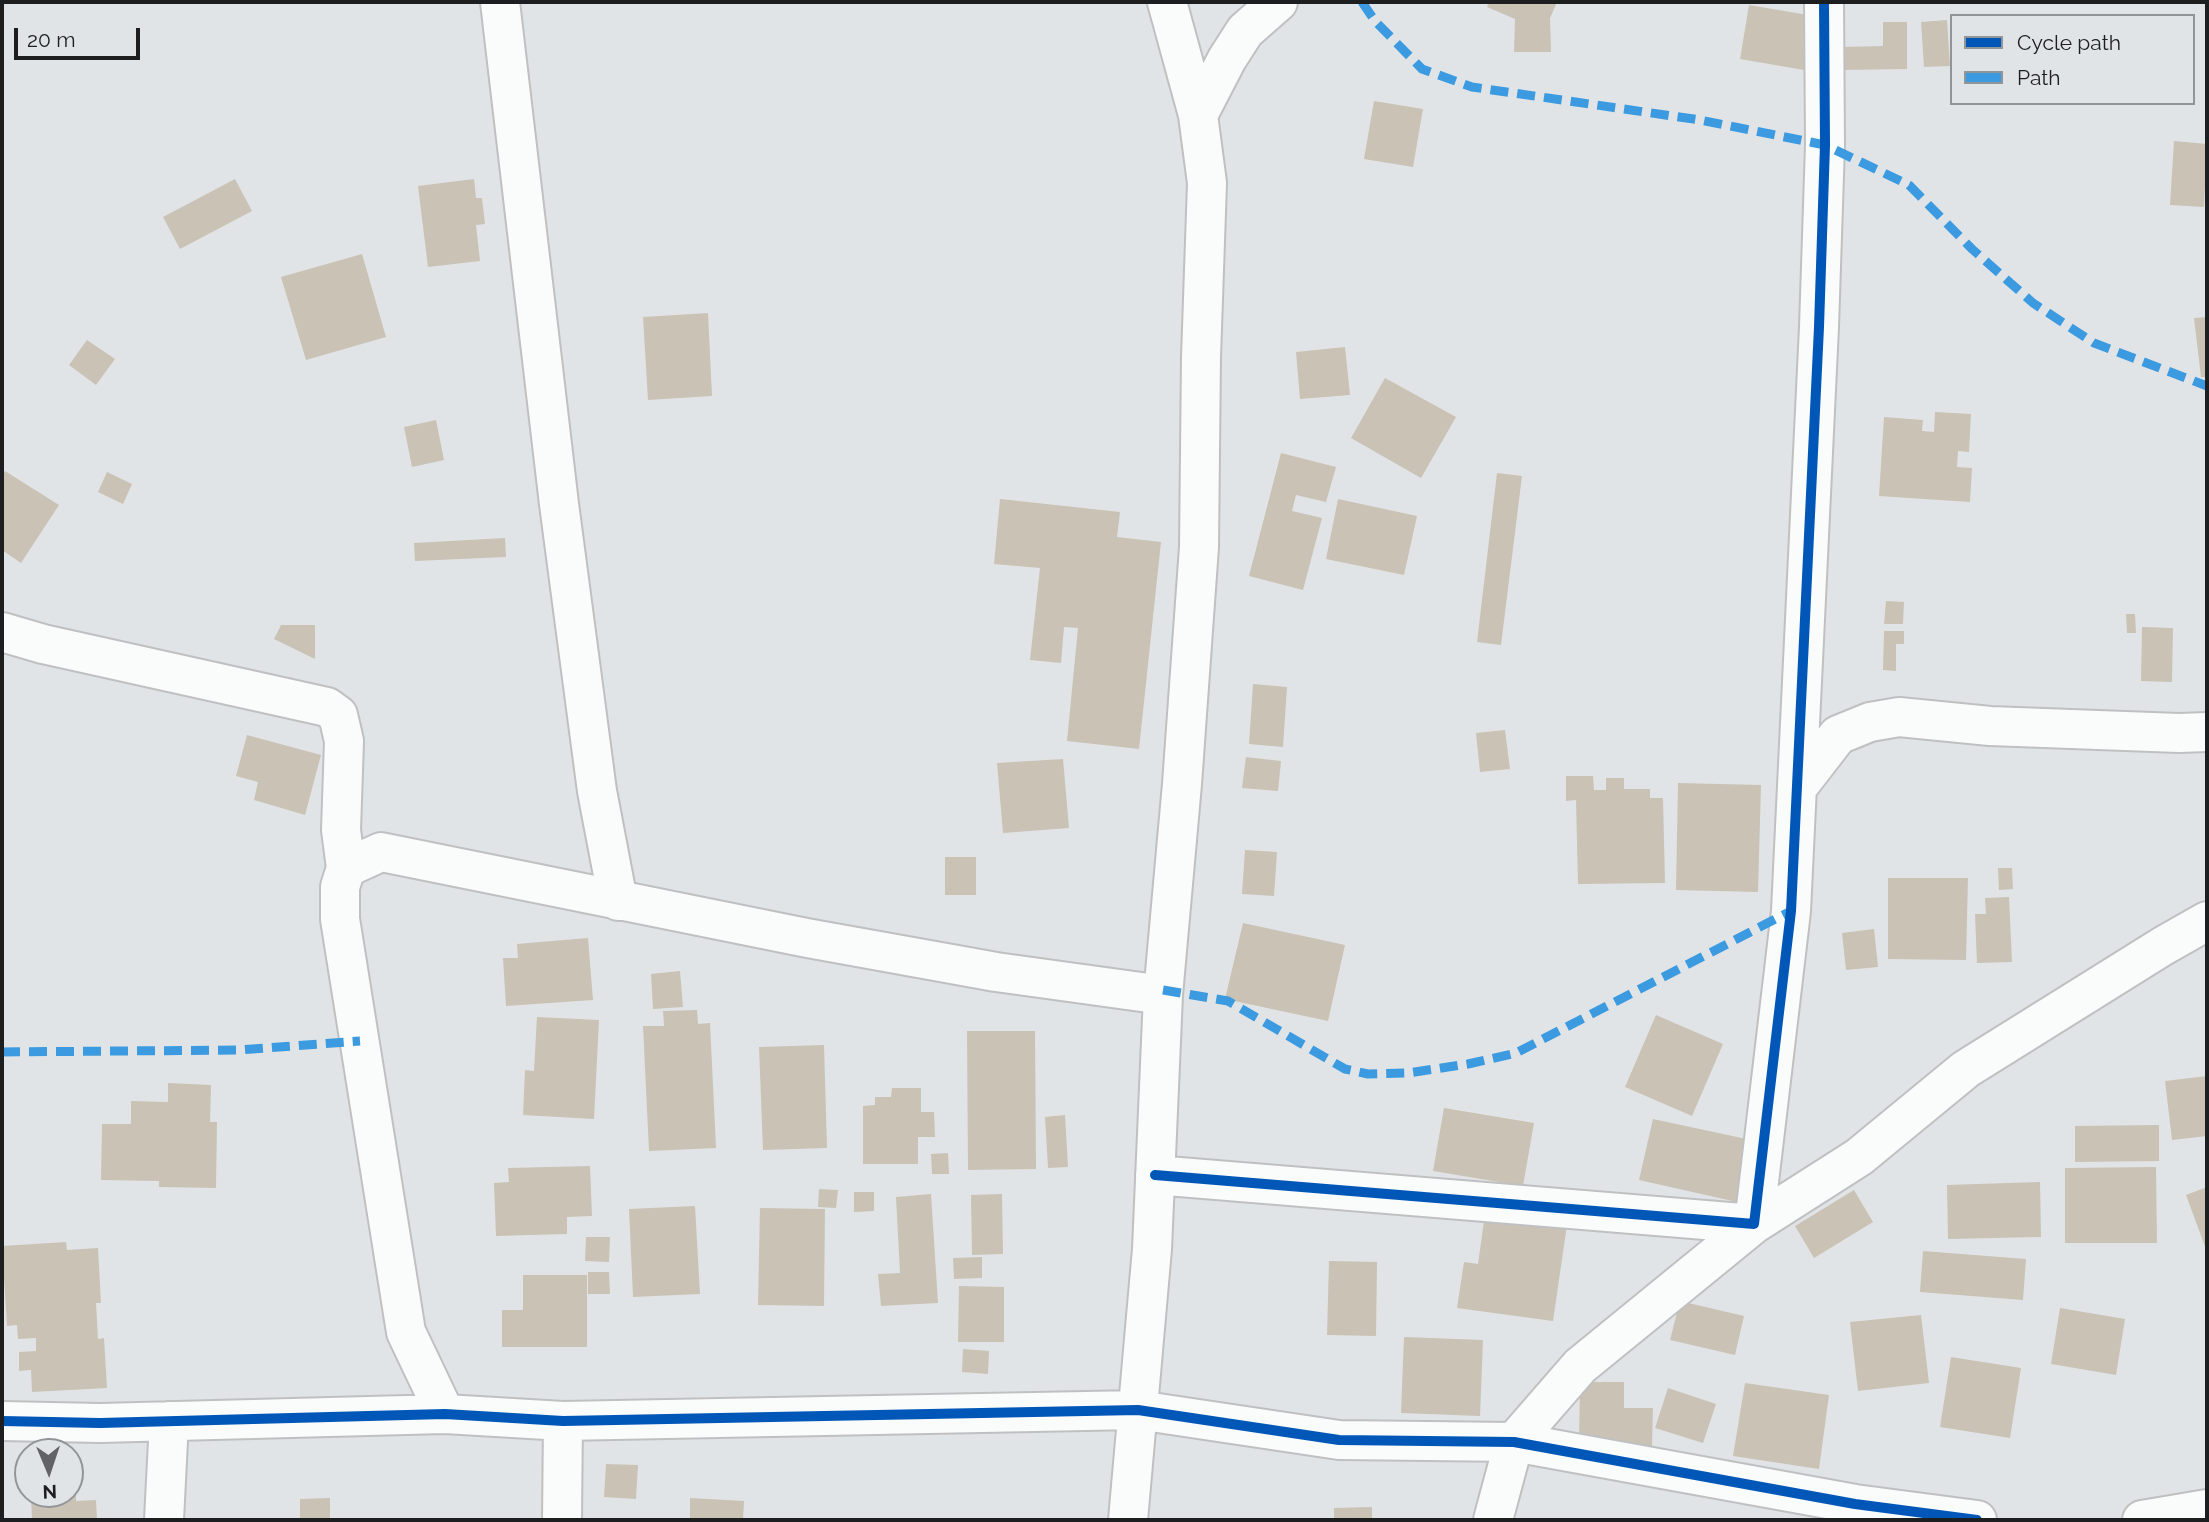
<!DOCTYPE html>
<style>
body{margin:0}
#map{position:relative;width:2209px;height:1522px;overflow:hidden;background:#e1e4e6;font-family:Raleway,sans-serif}
canvas{display:block}
.frame{position:absolute;inset:0;border:4px solid #1c1e1f;pointer-events:none}
.legend{position:absolute;left:1950px;top:14px;width:245px;height:91px;box-sizing:border-box;background:#e0e4e7;border:2px solid #929597;margin:0;padding:9px 12px;list-style:none;font-size:21px;color:#1c1e1f}
.legend li{display:flex;align-items:center;gap:14px;height:35px}
.legend b{width:35px;border:2px solid #929597}
.north{position:absolute;left:14px;top:1438px;width:70px;height:70px;box-sizing:border-box;background:#e0e4e7;border:2px solid #929597;border-radius:50%;rotate:178deg;font-size:19px;font-weight:700;line-height:28px;text-align:center;color:#1c1e1f}
.north::after{content:'';display:block;margin:auto;width:24px;height:32px;background:#616365;clip-path:polygon(50% 0,100% 100%,50% 72%,0 100%)}
.scale{position:absolute;left:14px;top:28px;width:126px;height:32px;box-sizing:border-box;border:4px solid #1c1e1f;border-top:0;padding-left:9px;font-size:21px;line-height:24px;white-space:nowrap;color:#1c1e1f;-webkit-text-stroke:5px #e0e4e7;paint-order:stroke}
</style>
<div id="map">
<canvas width="2209" height="1522"></canvas>
<div class="frame"></div>
<ul class="legend">
<li><b style="height:9px;background:#0057b8"></b>Cycle path</li>
<li><b style="height:9px;background:#3c9be0"></b>Path</li>
</ul>
<div class="north">N</div>
<div class="scale">20 m</div>
</div>
<script>
const g = document.querySelector('canvas').getContext('2d');
g.lineJoin = 'round';
function paint(path, color) {
  g.fillStyle = color;
  g.fill(path, 'evenodd');
}
function shape(rows) {
  const path = new Path2D();
  for (const r of rows) {
    path.moveTo(r[0], r[1]);
    for (let i = 2; i < r.length; i += 2) path.lineTo(r[i], r[i + 1]);
  }
  return path;
}
function trace(path, color, width, dash) {
  g.strokeStyle = color;
  g.lineWidth = width;
  g.lineCap = dash ? 'butt' : 'round';
  g.setLineDash(dash || []);
  g.stroke(path);
}
const building = shape([
 [1489,2,1557,2,1550,18,1551,52,1514,52,1515,19,1487,7],
 [1749,5,1814,16,1804,70,1740,59],
 [1947,20,1950,66,1924,67,1921,22],
 [1883,22,1907,22,1907,69,1842,70,1841,47,1883,46],
 [1374,101,1423,109,1413,167,1364,159],
 [2174,141,2207,144,2204,207,2170,205],
 [235,179,252,211,180,249,163,217],
 [474,179,476,198,482,198,485,224,476,225,480,261,428,267,418,186],
 [362,254,386,337,306,360,281,277],
 [708,313,712,396,648,400,643,317],
 [2207,317,2207,377,2201,377,2194,318],
 [87,340,115,359,96,385,69,365],
 [1345,347,1350,395,1300,399,1296,352],
 [1385,378,1456,417,1421,478,1351,438],
 [1935,412,1971,414,1969,452,1958,451,1957,467,1972,468,1970,502,1879,496,1884,417,1923,420,1922,431,1934,432],
 [436,420,444,460,412,467,404,427],
 [1281,453,1336,467,1326,502,1296,495,1292,511,1322,518,1303,590,1249,576],
 [5,471,59,505,21,563,2,550,2,476],
 [107,472,132,484,123,504,98,492],
 [1497,473,1522,476,1501,645,1477,642],
 [1000,499,1120,512,1117,537,1161,542,1139,749,1067,741,1078,628,1064,627,1061,663,1030,660,1040,568,994,564],
 [1338,499,1417,516,1404,575,1326,559],
 [505,538,506,557,415,561,414,543],
 [1886,601,1904,602,1903,624,1884,624],
 [2126,614,2135,614,2136,633,2127,633],
 [281,625,315,625,315,659,274,639],
 [2142,627,2173,628,2172,682,2141,681],
 [1884,631,1904,631,1904,644,1896,644,1896,671,1883,670],
 [1253,684,1287,687,1283,747,1249,744],
 [1505,730,1510,769,1480,772,1476,733],
 [247,735,321,755,305,815,254,800,258,782,236,776],
 [1246,757,1281,761,1278,791,1242,788],
 [1063,759,1069,828,1003,833,997,763],
 [1566,776,1593,776,1594,790,1606,790,1606,778,1624,778,1624,789,1650,789,1650,798,1663,798,1665,883,1578,884,1576,800,1566,801],
 [1678,783,1761,785,1758,892,1676,890],
 [1245,850,1277,852,1274,896,1242,894],
 [945,857,976,857,976,895,945,895],
 [1998,868,2012,868,2013,889,1999,890],
 [1888,878,1968,878,1966,960,1888,959],
 [2009,897,2012,962,1977,963,1975,914,1986,914,1985,898],
 [1243,923,1345,945,1328,1021,1225,999],
 [1874,929,1878,967,1846,970,1842,933],
 [588,938,593,1000,506,1006,503,958,518,958,517,944],
 [680,971,683,1007,653,1009,651,974],
 [697,1010,698,1024,710,1023,716,1148,649,1151,643,1026,664,1026,663,1011],
 [1656,1015,1723,1044,1692,1116,1625,1087],
 [537,1017,599,1020,594,1119,523,1115,525,1070,534,1071],
 [967,1031,1035,1031,1036,1169,968,1170],
 [824,1045,827,1148,763,1150,759,1047],
 [2207,1076,2207,1136,2172,1140,2165,1081],
 [168,1083,211,1085,210,1122,217,1122,216,1188,159,1187,159,1181,101,1180,102,1124,131,1124,131,1101,168,1102],
 [892,1088,921,1088,921,1112,934,1112,935,1137,918,1137,918,1164,863,1164,863,1106,875,1105,875,1097,891,1097],
 [1444,1108,1534,1123,1523,1186,1433,1171],
 [1065,1115,1068,1167,1048,1168,1045,1117],
 [1653,1119,1751,1140,1737,1202,1639,1180],
 [2159,1125,2159,1161,2075,1162,2075,1126],
 [948,1153,949,1174,932,1174,931,1154],
 [590,1166,592,1216,567,1217,567,1234,496,1236,494,1183,509,1182,508,1168],
 [2156,1167,2157,1243,2065,1243,2065,1168],
 [2040,1182,2041,1237,1948,1239,1947,1185],
 [2207,1187,2207,1252,2186,1195],
 [819,1189,838,1190,836,1208,818,1207],
 [1854,1190,1873,1222,1814,1258,1795,1226],
 [854,1192,874,1192,874,1211,854,1212],
 [931,1194,938,1303,881,1306,878,1274,900,1273,896,1197],
 [1002,1194,1003,1254,972,1255,971,1195],
 [695,1206,700,1294,633,1297,629,1209],
 [760,1208,825,1209,824,1306,758,1305],
 [1485,1214,1567,1225,1553,1321,1457,1308,1464,1262,1478,1264],
 [586,1237,610,1237,609,1262,585,1261],
 [66,1242,67,1250,98,1248,101,1303,96,1303,98,1339,104,1338,107,1388,32,1392,31,1370,19,1371,19,1352,36,1351,36,1338,18,1339,17,1325,7,1326,2,1246],
 [1923,1251,2026,1259,2023,1300,1920,1292],
 [982,1257,982,1278,954,1279,953,1258],
 [1329,1261,1377,1262,1376,1336,1327,1335],
 [588,1272,609,1272,610,1294,588,1294],
 [523,1275,587,1275,587,1347,502,1347,502,1310,523,1310],
 [959,1286,1004,1287,1004,1342,958,1342],
 [1680,1301,1744,1316,1735,1355,1670,1340],
 [2060,1308,2125,1319,2116,1375,2051,1364],
 [1921,1315,1929,1383,1858,1391,1850,1322],
 [1404,1337,1483,1340,1480,1416,1401,1413],
 [963,1349,989,1351,988,1374,962,1372],
 [1951,1357,2021,1368,2010,1438,1940,1427],
 [1580,1382,1624,1382,1624,1408,1653,1408,1652,1446,1579,1445],
 [1745,1383,1829,1395,1819,1469,1733,1456],
 [1668,1388,1716,1404,1703,1443,1655,1428],
 [606,1464,638,1465,636,1499,604,1497],
 [70,1481,76,1481,76,1501,96,1500,97,1520,32,1520,31,1494,70,1494],
 [330,1498,330,1520,300,1520,300,1499],
 [690,1498,744,1501,743,1520,690,1520],
 [1372,1507,1372,1520,1334,1520,1334,1508]
]);
const street = shape([
 [500,2,559,504,597,791,618,901],
 [1198,115,1227,59,1245,31,1278,2],
 [2,632,43,644,327,707,338,715,344,741,341,830,346,868],
 [1797,788,1838,735,1870,722,1899,717,1990,726,2179,733,2207,732],
 [1155,1175,1754,1224,1791,911,1819,327,1825,145,1824,2],
 [445,1414,406,1332,340,919,340,887,346,868,381,852,807,938,996,972,1163,995],
 [2,1421,100,1423,445,1414,563,1421,1138,1410,1339,1440,1514,1442,1855,1504,1977,1520],
 [164,1520,169,1421],
 [562,1520,563,1421],
 [1128,1520,1152,1249,1163,995,1182,784,1199,547,1201,357,1207,183,1198,115,1167,2],
 [1493,1520,1514,1442,1580,1366,1754,1224,1859,1157,1966,1069,2163,946,2207,921],
 [2142,1520,2207,1509]
]);
const quiet = shape([
 [1362,2,1375,21,1422,69,1472,87,1700,120,1825,145,1909,185,1972,249,2033,303,2094,343,2207,386],
 [1163,990,1228,1001,1345,1069,1368,1074,1408,1073,1468,1064,1516,1053,1791,911],
 [2,1052,239,1050,360,1041]
]);
const cycleway = shape([
 [1155,1175,1754,1224,1791,911,1819,327,1825,145,1824,2],
 [2,1421,100,1423,445,1414,563,1421,1138,1410,1339,1440,1514,1442,1855,1504,1977,1520]
]);
paint(building, '#cac2b5');
trace(street, '#bfc0c2', 42);
trace(street, '#fafbfb', 38);
trace(quiet, '#3c9be0', 9, [18, 9]);
trace(cycleway, '#0057b8', 10);
</script>
